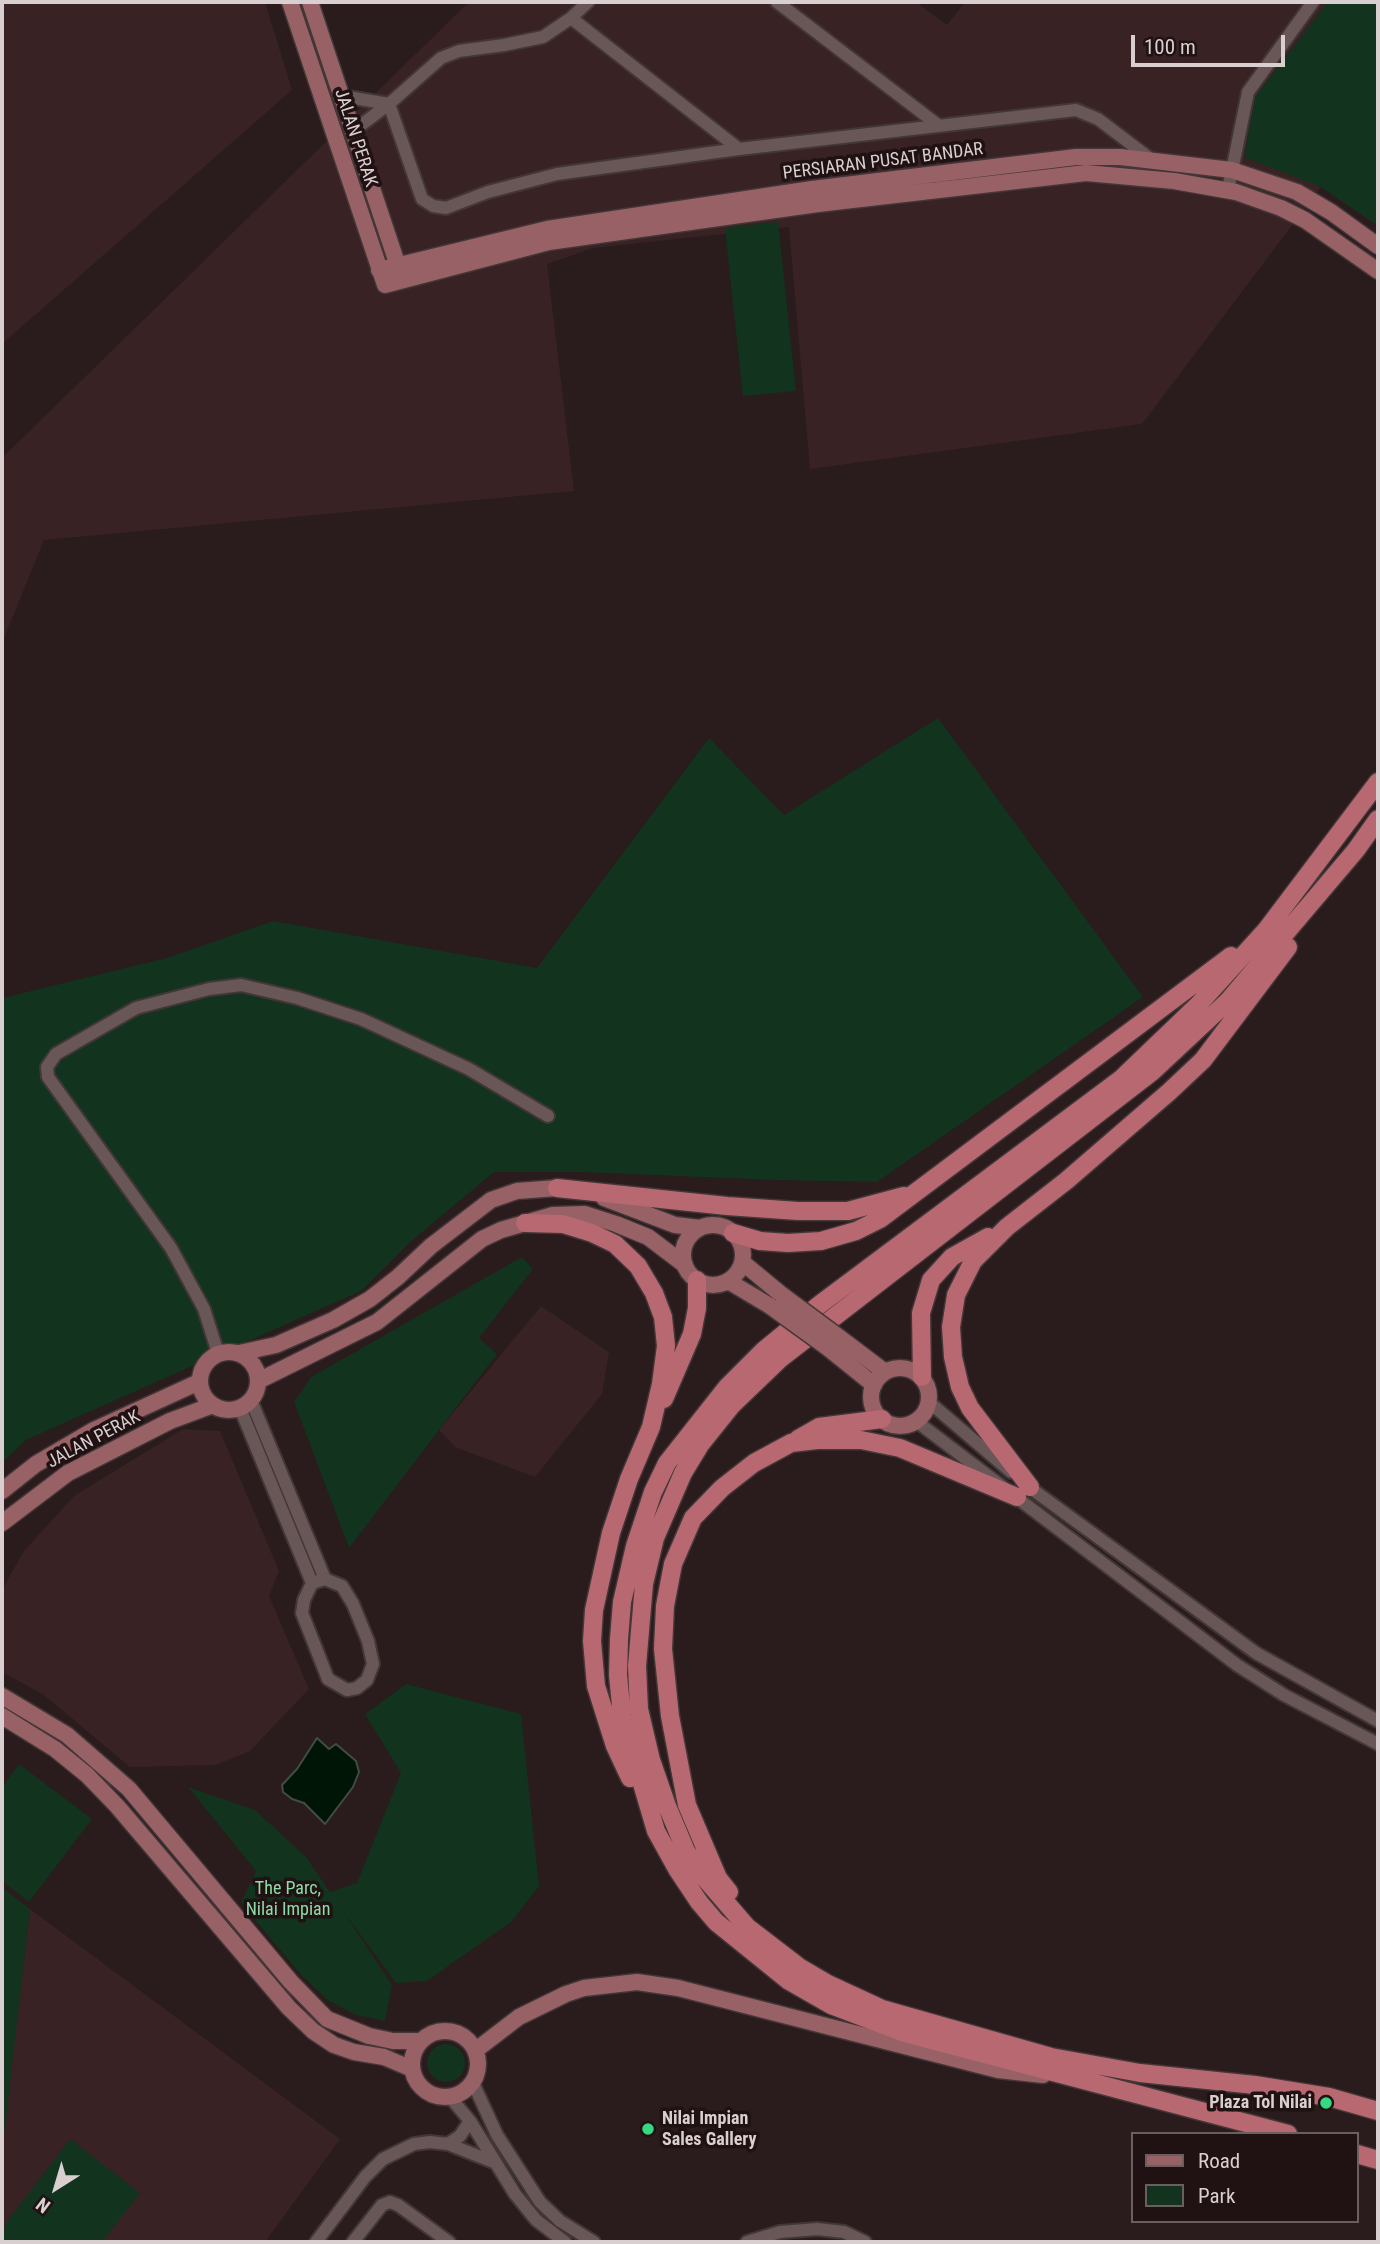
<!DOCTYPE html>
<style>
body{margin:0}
#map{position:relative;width:1380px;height:2244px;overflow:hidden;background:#2a1b1c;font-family:"Roboto Condensed",sans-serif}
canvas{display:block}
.frame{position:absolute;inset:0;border:4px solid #dacfd0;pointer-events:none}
.legend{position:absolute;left:1131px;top:2132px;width:228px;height:91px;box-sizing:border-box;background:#201213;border:2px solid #6a5e5f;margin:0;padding:9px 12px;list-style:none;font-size:21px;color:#dacfd0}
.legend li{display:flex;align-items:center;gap:14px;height:35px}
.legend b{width:35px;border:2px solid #6a5e5f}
.north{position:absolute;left:21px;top:2153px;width:70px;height:70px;-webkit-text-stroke:5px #201213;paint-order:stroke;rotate:217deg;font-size:19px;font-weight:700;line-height:28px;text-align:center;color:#dacfd0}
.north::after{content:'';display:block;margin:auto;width:24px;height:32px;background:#dacfd0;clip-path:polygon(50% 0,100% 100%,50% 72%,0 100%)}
.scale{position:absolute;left:1131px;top:35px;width:154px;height:32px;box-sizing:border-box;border:4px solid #dacfd0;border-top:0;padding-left:9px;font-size:21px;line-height:24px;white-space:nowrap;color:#dacfd0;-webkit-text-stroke:5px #201213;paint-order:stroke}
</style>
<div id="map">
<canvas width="1380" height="2244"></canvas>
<div class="frame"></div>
<ul class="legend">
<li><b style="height:9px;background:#986166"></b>Road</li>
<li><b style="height:19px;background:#12331e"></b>Park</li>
</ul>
<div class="north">N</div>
<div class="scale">100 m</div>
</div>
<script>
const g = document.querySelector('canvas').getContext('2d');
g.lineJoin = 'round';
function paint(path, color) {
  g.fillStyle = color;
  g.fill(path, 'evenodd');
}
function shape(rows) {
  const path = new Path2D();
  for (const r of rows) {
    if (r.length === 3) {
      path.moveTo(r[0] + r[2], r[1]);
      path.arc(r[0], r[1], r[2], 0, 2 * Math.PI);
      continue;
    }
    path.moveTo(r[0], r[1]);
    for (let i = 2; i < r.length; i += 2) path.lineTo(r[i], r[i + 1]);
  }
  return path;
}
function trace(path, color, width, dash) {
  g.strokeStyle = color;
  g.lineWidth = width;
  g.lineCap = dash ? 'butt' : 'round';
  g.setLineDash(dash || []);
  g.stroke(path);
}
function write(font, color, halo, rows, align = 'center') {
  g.font = font + ' "Roboto Condensed",sans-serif';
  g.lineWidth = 7;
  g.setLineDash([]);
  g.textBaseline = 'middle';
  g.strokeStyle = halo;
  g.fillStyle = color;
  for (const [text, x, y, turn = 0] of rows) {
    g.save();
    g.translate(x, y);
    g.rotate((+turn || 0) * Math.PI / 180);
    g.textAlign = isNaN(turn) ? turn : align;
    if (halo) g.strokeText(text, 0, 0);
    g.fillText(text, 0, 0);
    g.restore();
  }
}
const built = shape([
 [2,2,265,2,292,90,2,344],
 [469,2,916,2,947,25,965,2,1378,2,1378,226,1321,187,1142,424,810,469,789,227,593,248,547,264,574,491,44,540,2,643,2,458],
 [541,1306,609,1352,602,1394,535,1477,455,1447,439,1430],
 [183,1429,220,1431,279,1571,269,1596,309,1689,250,1751,216,1765,130,1767,44,1695,2,1672,2,1590,24,1551,74,1496],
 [30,1909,340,2139,265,2242,2,2242,2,2142]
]);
const green = shape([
 [1328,2,1378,2,1378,226,1321,187,1244,157,1255,97],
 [778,222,796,391,743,396,725,229,729,227],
 [938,718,1143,997,877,1182,777,1180,581,1172,494,1172,409,1243,361,1291,26,1440,2,1463,2,998,167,958,273,921,537,968,709,738,784,815],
 [522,1257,533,1269,479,1338,497,1354,349,1548,294,1402,311,1377],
 [406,1684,521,1714,539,1886,511,1922,427,1981,396,1983,343,1911,392,1985,385,2021,356,2015,329,2001,302,1976,241,1903,256,1871,188,1787,255,1810,306,1857,330,1892,357,1883,401,1773,365,1714],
 [19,1764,92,1819,29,1902,2,1881,2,1787],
 [2,1887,30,1909,2,2153],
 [446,2063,19],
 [70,2139,140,2193,102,2242,2,2242,6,2223]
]);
const water = shape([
 [317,1738,329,1749,336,1744,356,1761,359,1772,353,1787,325,1824,304,1803,292,1799,283,1792,282,1785,297,1769,317,1738]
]);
const minor = shape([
 [777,2,938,125],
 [571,18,739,149],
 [342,96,389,104],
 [389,104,422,199,433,206,446,208,488,192,557,174,739,149,1076,110,1098,119,1152,160],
 [353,131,389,104,441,58,459,51,504,45,543,37,571,18,588,2],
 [1228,190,1248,92,1313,2],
 [218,1353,204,1309,171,1248,48,1077,47,1067,56,1054,136,1008,209,989,241,985,297,998,361,1019,469,1069,548,1116],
 [251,1400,325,1579],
 [929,1402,1011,1472],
 [240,1408,312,1583],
 [916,1421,1237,1665,1284,1695,1378,1744],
 [1025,1484,1256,1653,1378,1721],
 [325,1579,342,1586,353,1604,368,1641,373,1664,367,1680,357,1688,347,1690,328,1679,302,1613,304,1600,312,1583,325,1579],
 [473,2083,497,2135,540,2202,560,2221,594,2242],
 [450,2097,470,2121,515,2194,536,2220,565,2242],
 [448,2144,460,2136,470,2121],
 [316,2242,365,2177,383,2159,414,2144,430,2142,448,2144,496,2163],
 [353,2242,382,2205,390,2202,398,2205,449,2242],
 [747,2242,780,2232,817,2229,844,2232,865,2242]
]);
const major = shape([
 [290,2,385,285,549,242,818,204,1086,173,1174,181,1236,192,1281,208,1305,220,1378,271],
 [310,2,401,275],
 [379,270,547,229,812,189,1076,157,1120,157,1232,170,1297,192,1331,212,1378,246],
 [604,1198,675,1225,700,1228],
 [713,1255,30],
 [742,1262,782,1295],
 [728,1281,770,1306],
 [840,1338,885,1372],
 [828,1348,874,1385],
 [229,1381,29],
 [239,1353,276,1345,333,1320,370,1299,398,1277,431,1246,491,1200,517,1191,557,1188,568,1190],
 [900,1397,29],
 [258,1381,377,1322,482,1239,501,1230,553,1215,585,1214,616,1224,648,1237,685,1265],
 [2,1491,36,1464,94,1430,199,1382],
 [2,1523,68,1473,170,1421,213,1405],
 [2,1696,67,1735,129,1789,291,1982,327,2019,369,2036,393,2041,420,2041],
 [2,1716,55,1749,87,1775,117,1806,289,2008,313,2031,334,2045,354,2052,384,2057,412,2069],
 [445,2064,33],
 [476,2050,519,2017,566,1994,584,1988,637,1982,678,1988,998,2070,1043,2075]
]);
const highway = shape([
 [1378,819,1356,850,1228,1001,1153,1071,781,1358,732,1405,700,1445,683,1473,655,1538,644,1584,637,1666,639,1709,651,1760,667,1806,686,1851,703,1876,747,1927,799,1967,828,1984,882,2009,1051,2057,1140,2073,1255,2085,1329,2097,1378,2111],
 [557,1188,727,1206,798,1211,848,1211,904,1196],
 [525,1223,563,1224,592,1233,615,1244,638,1266,654,1293,663,1317,666,1346,661,1384,651,1427,629,1479,611,1533,594,1610,592,1641,596,1686,615,1746,630,1778],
 [733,1233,760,1241,788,1243,821,1241,856,1231,880,1219,1231,956],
 [922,1377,921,1313,931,1280,952,1257,988,1237],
 [664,1399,692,1334,697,1308,697,1280],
 [798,1439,819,1427,882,1419],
 [1030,1487,970,1408,960,1387,953,1357,951,1327,956,1295,973,1261,1007,1227,1066,1181,1169,1092,1203,1060,1288,947],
 [729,1892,718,1878,687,1805,670,1716,663,1649,665,1606,673,1564,693,1518,722,1488,754,1463,791,1443,817,1440,861,1440,900,1448,1017,1497],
 [1288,2134,905,2033,831,2005,789,1981,716,1922,699,1902,677,1869,656,1831,622,1716,618,1675,619,1639,622,1602,635,1546,653,1492,667,1463,727,1387,763,1351,819,1305,1121,1079,1198,1005,1267,929,1378,782],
 [1357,2154,1378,2160]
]);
const majorBridge = shape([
 [782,1295,840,1338],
 [770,1306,828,1348]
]);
const markers = [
 [1326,2103,7,"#36d881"],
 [648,2129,7,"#36d881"]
];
const streetNames = [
 ["JALAN PERAK",355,138,72],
 ["PERSIARAN PUSAT BANDAR",883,162,-7],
 ["JALAN PERAK",94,1440,-28]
];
const parkNames = [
 ["The Parc,",288,1889],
 ["Nilai Impian",288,1910]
];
const poiNames = [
 ["Plaza Tol Nilai",1312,2103],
 ["Nilai Impian",662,2119,"left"],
 ["Sales Gallery",662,2140,"left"]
];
paint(built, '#382224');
paint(green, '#12331e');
paint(water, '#001506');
trace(water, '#414d43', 2);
trace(minor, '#423637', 16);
trace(major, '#423637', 19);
trace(highway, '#423637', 21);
trace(minor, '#695758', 12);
trace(major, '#986166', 16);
trace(highway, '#b76870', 18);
trace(majorBridge, '#423637', 19, []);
trace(majorBridge, '#986166', 16);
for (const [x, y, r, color] of markers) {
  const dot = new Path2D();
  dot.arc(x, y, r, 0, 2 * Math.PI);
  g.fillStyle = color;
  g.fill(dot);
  trace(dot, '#201213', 2.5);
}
write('18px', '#dacfd0', '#201213', streetNames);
write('18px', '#8edca8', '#201213', parkNames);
write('bold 18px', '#dacfd0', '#201213', poiNames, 'right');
</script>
